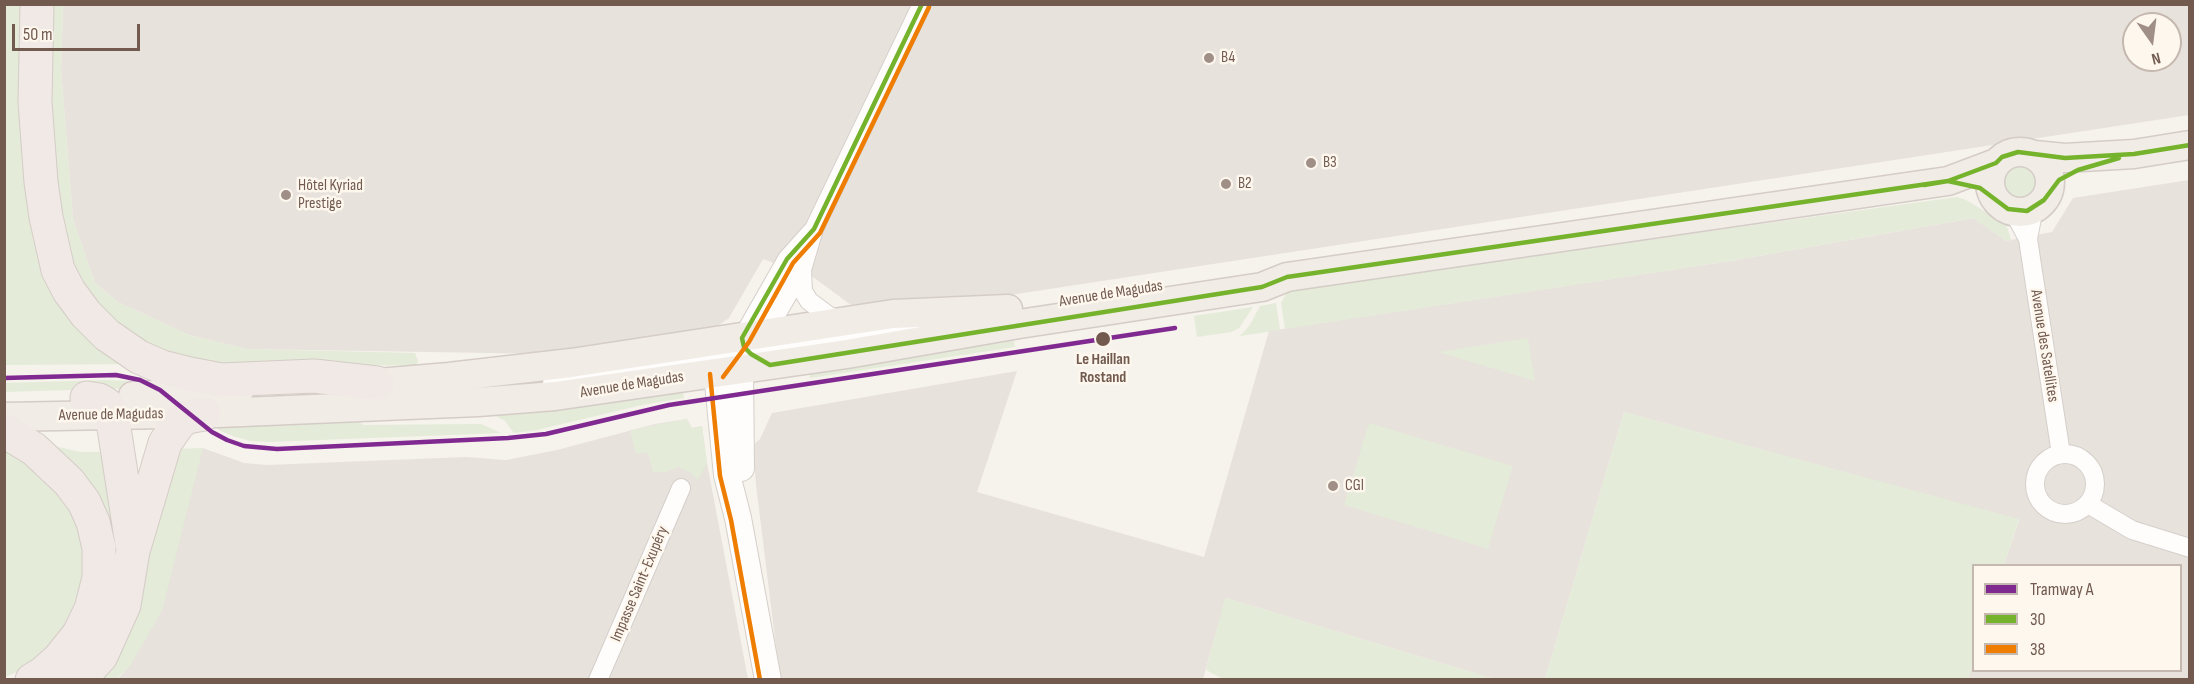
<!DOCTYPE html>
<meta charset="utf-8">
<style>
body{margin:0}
#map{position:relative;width:2194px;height:684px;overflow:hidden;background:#f6f2ec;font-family:"Sofia Sans Condensed",sans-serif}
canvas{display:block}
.frame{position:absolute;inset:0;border:6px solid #725a4f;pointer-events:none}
.legend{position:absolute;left:1972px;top:564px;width:210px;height:108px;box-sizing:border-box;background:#fdf7ee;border:2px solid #c5b8ae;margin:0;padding:8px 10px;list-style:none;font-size:18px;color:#725a4f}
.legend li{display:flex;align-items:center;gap:12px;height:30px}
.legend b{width:30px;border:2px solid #c5b8ae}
.north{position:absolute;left:2122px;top:12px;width:60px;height:60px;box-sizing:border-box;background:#fdf7ee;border:2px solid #c5b8ae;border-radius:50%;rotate:166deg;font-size:16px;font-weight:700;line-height:24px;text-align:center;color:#725a4f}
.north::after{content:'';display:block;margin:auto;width:21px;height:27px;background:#a08f86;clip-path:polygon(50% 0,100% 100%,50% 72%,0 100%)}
.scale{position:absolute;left:12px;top:24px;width:128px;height:27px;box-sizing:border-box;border:3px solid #725a4f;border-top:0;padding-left:8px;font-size:18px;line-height:21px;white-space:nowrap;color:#725a4f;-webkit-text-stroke:4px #fdf7ee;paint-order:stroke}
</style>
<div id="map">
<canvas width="2194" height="684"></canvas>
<div class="frame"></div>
<ul class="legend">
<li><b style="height:8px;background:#802990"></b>Tramway A</li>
<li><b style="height:8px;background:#76b32c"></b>30</li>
<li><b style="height:8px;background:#ee7d01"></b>38</li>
</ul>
<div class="north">N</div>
<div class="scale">50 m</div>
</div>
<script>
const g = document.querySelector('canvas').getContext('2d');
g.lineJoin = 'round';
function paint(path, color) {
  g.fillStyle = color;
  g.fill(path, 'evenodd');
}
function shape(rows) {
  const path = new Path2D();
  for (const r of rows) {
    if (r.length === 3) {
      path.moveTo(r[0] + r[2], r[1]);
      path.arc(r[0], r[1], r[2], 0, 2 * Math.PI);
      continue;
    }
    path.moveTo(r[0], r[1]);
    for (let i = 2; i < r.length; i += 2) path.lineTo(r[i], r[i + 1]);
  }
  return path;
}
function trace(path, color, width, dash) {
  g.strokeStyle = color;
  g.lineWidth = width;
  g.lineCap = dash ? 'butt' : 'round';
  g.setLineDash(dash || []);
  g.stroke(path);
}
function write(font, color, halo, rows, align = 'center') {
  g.font = font + ' "Sofia Sans Condensed",sans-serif';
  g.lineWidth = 5;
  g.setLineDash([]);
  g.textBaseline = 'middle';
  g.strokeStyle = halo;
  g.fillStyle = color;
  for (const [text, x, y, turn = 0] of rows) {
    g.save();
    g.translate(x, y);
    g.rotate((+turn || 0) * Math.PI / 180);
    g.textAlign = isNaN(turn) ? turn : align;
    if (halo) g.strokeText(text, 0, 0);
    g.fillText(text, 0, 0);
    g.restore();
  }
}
const industrial = shape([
 [63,5,2189,5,2189,115,1010,295,907,299,851,305,813,277,763,259,729,318,713,329,549,354,246,349,189,335,118,302,95,283,73,219,61,70],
 [2134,24,2170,24,2170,60,2134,60],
 [2189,180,2189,679,1968,679,1973,661,1974,670,2180,670,2180,566,2004,565,2019,520,1624,412,1545,679,1494,679,1226,598,1203,679,780,679,756,485,753,445,760,439,772,413,1017,371,977,492,1204,557,1269,331,1730,261,1974,218,2006,241,2052,232,2073,198],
 [687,419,692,428,702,426,707,463,748,679,117,680,131,664,203,448,244,463,267,465,466,457,506,460,557,450,655,424]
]);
const green = shape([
 [4,5,27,5,30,194,129,364,5,365],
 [46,5,63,5,61,70,73,219,95,283,118,302,189,335,246,349,415,353,418,361,417,365,207,367,128,336,93,306,72,272,58,226],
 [2020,181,22],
 [1957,197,1966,200,2006,224,2011,240,2006,241,1973,218,1730,261,1285,329,1281,303,1289,289],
 [1276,303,1280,330,1240,336,1250,325,1260,306],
 [1253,307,1239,328,1231,332,1197,337,1194,316],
 [1012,329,1015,347,810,378,808,367],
 [1528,338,1535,381,1438,352],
 [106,380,127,381,137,388,5,392,4,383],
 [682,386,684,398,642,405,537,430,514,433,505,421,496,416,482,414],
 [1624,412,2019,519,2004,565,1974,566,1973,661,1968,679,1545,679],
 [351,418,364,425,481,424,501,433,268,442,250,441,233,436,221,431,209,423],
 [687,419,692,428,702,426,707,463,698,480,691,473,679,467,666,472,653,472,648,452,636,454,630,430],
 [1369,423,1513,466,1488,549,1344,505],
 [33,441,80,452,100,452,113,504,119,548,63,679,47,679,108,559],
 [4,448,25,458,71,506,85,534,88,575,78,610,58,642,29,667,5,677],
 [203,448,162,611,131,664,117,679,96,680,149,549,177,449],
 [1225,598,1226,598,1494,679,1223,679,1206,670]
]);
const minor = shape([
 [2008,209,2018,220,2028,239,2061,454],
 [2028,239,2032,218,2040,203],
 [802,270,803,291,809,301,829,316,842,320],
 [742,338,787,259,812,231],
 [740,369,765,334,802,270,814,229,922,4],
 [552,383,638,368,730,354,753,341],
 [2065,484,30],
 [2088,504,2132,530,2190,548],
 [598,680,681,488]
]);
const secondary = shape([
 [772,351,899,330,938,315],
 [740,369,741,468],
 [717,373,727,475,738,518,768,680]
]);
const primary = shape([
 [2020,182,30],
 [2034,155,2065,158,2134,154,2190,145],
 [354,385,449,377,571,363,893,314,1008,309],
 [133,396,239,391],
 [4,417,219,413,478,402,555,396,847,354,1019,324,1262,287,1287,277,1948,181,1996,163]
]);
const motorway = shape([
 [37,4,35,102,41,182,46,217,58,270,69,291,86,314,107,335,139,357,162,367,190,374,221,380,314,376,377,383],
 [87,398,99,400,106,404,112,415,132,544],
 [4,431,34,449,69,482,84,502,93,522,99,548,99,578,91,609,79,634,59,659,42,674,32,680],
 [79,680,101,656,124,605,133,551,165,443,179,423,187,417,204,414]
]);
const bus1 = shape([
 [922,4,814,229,787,259,742,338,744,347,751,354,770,365,1262,287,1287,277,1948,181,1996,163,2002,157,2018,152,2065,158,2134,154,2190,145],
 [1924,185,1948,181,1980,188,2008,209,2027,211,2044,200,2059,180,2078,170,2119,158]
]);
const bus2 = shape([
 [710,374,720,476,731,520,760,680],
 [723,377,749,342,793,263,820,233,929,7]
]);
const tram1 = shape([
 [4,378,116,375,140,380,160,390,212,432,227,440,244,446,277,449,508,438,546,434,669,405,1175,328]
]);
const markers = [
 [1209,58,6,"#a08f86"],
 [1311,163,6,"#a08f86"],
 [1226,184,6,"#a08f86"],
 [286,195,6,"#a08f86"],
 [1103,339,8,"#725a4f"],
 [1333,486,6,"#a08f86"]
];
const poiNames = [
 ["B4",1221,58],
 ["B3",1323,163],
 ["B2",1238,184],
 ["Hôtel Kyriad",298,186],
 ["Prestige",298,204],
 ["CGI",1345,486]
];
const streetNames = [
 ["Avenue de Magudas",1111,294,-9],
 ["Avenue des Satellites",2044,346,81],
 ["Avenue de Magudas",632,385,-9],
 ["Avenue de Magudas",111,415,-1],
 ["Impasse Saint-Exupéry",640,584,-67]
];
const stopNames = [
 ["Le Haillan",1103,360],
 ["Rostand",1103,378]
];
paint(industrial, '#e8e2dd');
paint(green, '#e4ebd8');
trace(minor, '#d5cfca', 20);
trace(secondary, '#d6cfca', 28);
trace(primary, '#d5ccc7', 31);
trace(motorway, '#d5ccc7', 35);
trace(minor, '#fefdfc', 18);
trace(secondary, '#fefdfc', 26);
trace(primary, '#f1ece6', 28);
trace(motorway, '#f0e9e5', 33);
trace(bus1, '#76b32c', 4.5);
trace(bus2, '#ee7d01', 4.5);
trace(tram1, '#802990', 4.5);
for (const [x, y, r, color] of markers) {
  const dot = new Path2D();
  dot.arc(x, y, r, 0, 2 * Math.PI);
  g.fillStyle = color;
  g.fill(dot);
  trace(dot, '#fdf7ee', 2);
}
write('16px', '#725a4f', '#fdf7ee', poiNames, 'left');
write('16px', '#725a4f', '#fdf7ee', streetNames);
write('bold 16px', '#725a4f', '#fdf7ee', stopNames);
</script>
